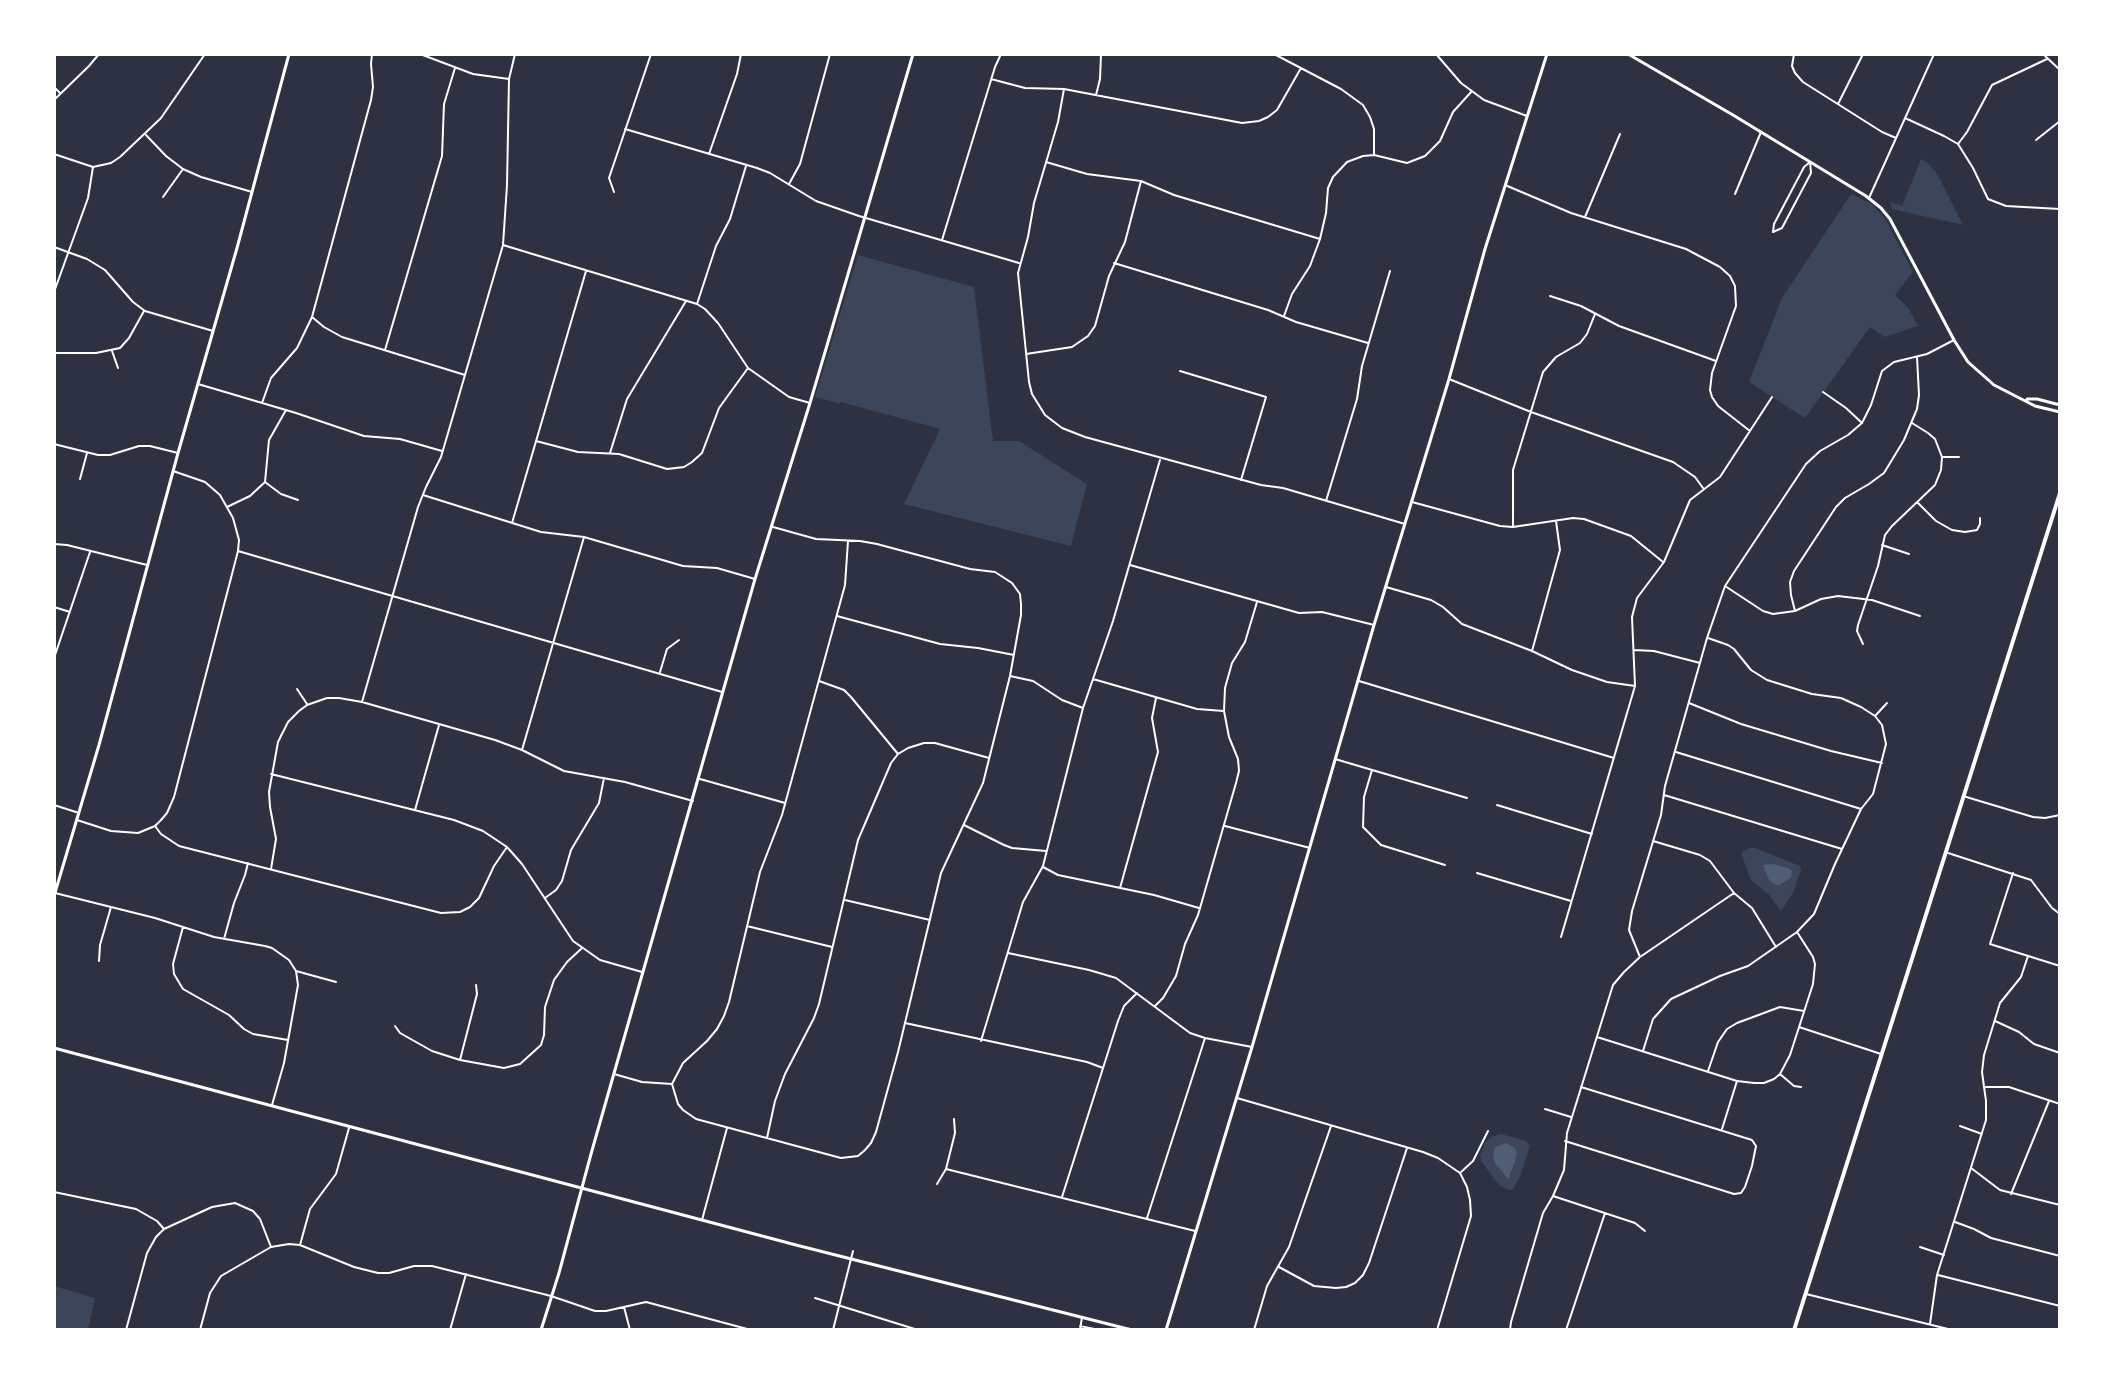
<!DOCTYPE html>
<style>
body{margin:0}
#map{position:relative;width:2114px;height:1384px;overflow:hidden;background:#2d3142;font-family:"Roboto Condensed",sans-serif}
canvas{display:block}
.frame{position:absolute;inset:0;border:56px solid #fff;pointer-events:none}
</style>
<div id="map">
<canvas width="2114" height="1384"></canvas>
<div class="frame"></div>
</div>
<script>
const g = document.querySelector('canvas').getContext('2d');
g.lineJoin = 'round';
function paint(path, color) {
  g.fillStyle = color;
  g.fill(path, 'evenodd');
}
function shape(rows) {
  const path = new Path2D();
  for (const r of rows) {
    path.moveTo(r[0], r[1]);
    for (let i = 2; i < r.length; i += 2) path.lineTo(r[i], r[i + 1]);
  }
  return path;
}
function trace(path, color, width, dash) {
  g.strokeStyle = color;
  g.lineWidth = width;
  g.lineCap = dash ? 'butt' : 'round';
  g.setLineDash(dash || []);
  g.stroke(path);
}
const green = shape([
 [1921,159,1928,163,1938,175,1963,225,1892,209,1890,202,1902,206],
 [1851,194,1872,204,1885,218,1913,272,1895,295,1909,309,1918,326,1884,337,1870,327,1805,418,1749,382,1782,298],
 [858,255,974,287,993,441,1019,441,1087,484,1071,546,904,504,940,429,841,402,840,404,815,397],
 [1749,848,1755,848,1800,866,1801,870,1793,893,1781,911,1769,895,1751,880,1742,856,1742,852],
 [1501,1134,1526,1141,1530,1146,1520,1177,1513,1189,1509,1190,1500,1186,1495,1180,1481,1161,1480,1156,1485,1143,1491,1137],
 [54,1286,95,1298,88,1330,54,1330]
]);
const water = shape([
 [1773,864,1788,868,1792,871,1791,878,1779,885,1774,884,1769,880,1763,865],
 [1506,1143,1515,1148,1517,1152,1515,1162,1508,1179,1495,1163,1493,1157,1495,1147]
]);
const minor = shape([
 [420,54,473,74,509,79],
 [1274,54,1341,89,1363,105,1370,117,1374,129,1374,155],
 [1436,54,1461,83,1484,100,1527,116],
 [1794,54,1792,66,1795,73,1803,82,1882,132,1896,138],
 [2043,54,2060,70],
 [991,79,1025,88,1064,89,1242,123,1259,121,1268,117,1277,110,1301,68],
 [54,87,60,93],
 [1064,89,1058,122,1034,203,1028,237,1018,273,1029,382,1032,394,1045,415,1062,428,1085,437,1261,485,1283,488,1405,524],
 [1096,95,1100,79,1101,54],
 [54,100,89,66,99,54],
 [1838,104,1863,54],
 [1905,118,1944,136,1958,144,1973,168,1988,199,2006,206,2060,209],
 [625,129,757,168,770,173,816,201,859,216,1019,263],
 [146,135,166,156,183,169,201,177,252,192],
 [2036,140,2060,121],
 [1958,144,1967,132,1992,85,2047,59],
 [54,154,93,167,111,163,120,157,161,118,205,54],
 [709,154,737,74,741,54],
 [1046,162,1087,174,1141,181,1174,195,1320,239],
 [1810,162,1811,173,1782,228,1773,232,1774,224,1804,167,1810,162],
 [789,184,800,164,830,54],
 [1505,185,1571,213,1686,249,1720,267,1730,276,1735,286,1736,306,1712,373,1710,390,1712,397,1718,406,1750,431],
 [614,192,609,178,651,54],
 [1735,194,1761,132],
 [163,197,183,169],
 [1869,198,1934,54],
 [1585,217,1620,134],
 [942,240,995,67,1001,54],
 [503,245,697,304,705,309,718,323,748,368,789,397,810,403],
 [54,247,87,259,105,270,133,302,145,311,213,331],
 [1114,263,1268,310,1296,322,1368,343],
 [54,292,88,198,93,167],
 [1550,296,1581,306,1619,326,1716,361],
 [697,304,716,246,730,219,746,166],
 [1284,316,1292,294,1310,266,1320,239,1326,213,1328,188,1333,177,1347,162,1363,156,1374,155,1407,163,1425,156,1440,141,1453,112,1472,91],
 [312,317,324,327,342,337,465,375],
 [385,350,442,156,444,104,455,68],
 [112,351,118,368],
 [54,353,96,353,120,348,129,338,144,311],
 [1026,354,1072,347,1088,336,1095,326,1109,276,1125,242,1141,181],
 [1180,371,1266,397,1241,480],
 [1449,379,1531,412,1673,462,1695,477,1703,488],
 [198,384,296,413,364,436,400,439,442,451],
 [1823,392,1846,408,1862,423],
 [262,403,271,378,297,348,312,317,371,100,373,87,371,64,372,54],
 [536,441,578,452,619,454,667,469,684,467,692,462,702,453,719,408,748,368],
 [54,444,98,455,110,455,139,446,150,446,178,453],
 [610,453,627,399,686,301],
 [1942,457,1959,457],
 [80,479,87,453],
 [265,482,281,494,298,500],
 [423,495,541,532,584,537,683,566,717,568,755,579],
 [1326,501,1357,399,1362,366,1390,271],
 [1412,502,1500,526,1513,527,1573,518,1584,519,1631,536,1663,562],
 [1917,502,1936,521,1952,530,1965,532,1977,530,1980,524,1980,518],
 [227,507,250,496,265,482,269,440,286,410],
 [512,523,586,271],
 [773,527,816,539,860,541,877,544,970,569,995,572,1012,583,1020,594,1021,604,1021,615,1010,676,983,783,941,873,898,1052,876,1132,871,1143,865,1150,858,1156,841,1158,696,1119,683,1110,678,1104,672,1084,683,1063,707,1041,717,1029,724,1016,729,1002,760,872,782,815,845,585,848,541],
 [1513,527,1513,470,1543,372,1556,357,1580,343,1587,334,1595,314],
 [54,544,67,545,147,565],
 [1882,545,1909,554],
 [238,551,722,692],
 [1130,565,1299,613,1322,612,1374,625],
 [1725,586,1763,611,1773,614,1795,611,1821,599,1838,596,1872,600,1920,616],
 [1386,587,1431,600,1443,607,1462,624,1532,651,1572,670,1607,682,1635,686],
 [54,607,70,612],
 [1795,611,1791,595,1790,582,1794,571,1836,507,1845,498,1869,484,1884,473,1904,440,1917,409,1919,395,1917,357],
 [837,616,940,644,978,648,1014,655],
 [1863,644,1857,631,1858,625,1878,566,1885,535,1892,526,1935,485,1941,470,1942,457,1935,439,1928,433,1912,423],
 [1634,650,1654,651,1700,663],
 [1532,651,1560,550,1556,521],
 [54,658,90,552],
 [660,672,667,649,679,640],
 [1010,676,1033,681,1062,700,1083,708],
 [1093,679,1197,709,1224,711],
 [819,681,844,690,851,697,898,754],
 [1359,681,1614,758],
 [297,689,307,704],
 [362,702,418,507,426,487,441,457,503,245,507,185,509,79,515,54],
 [1689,703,1741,724,1831,751,1882,763],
 [1875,716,1887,703],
 [522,750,584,537],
 [1676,752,1861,809],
 [1335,759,1467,798],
 [1372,770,1364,797,1363,827,1381,845,1445,865],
 [271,774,454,820,483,831,507,847,522,864,573,941,600,960,642,972],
 [700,779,785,803],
 [1664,795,1842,849],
 [1963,796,2033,817,2045,818,2060,815],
 [54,805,79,813],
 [1497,805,1592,834],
 [415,810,439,725],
 [77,820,111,831,138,833,155,826,161,820,167,813,174,797,238,551,239,540,233,518,220,495,205,482,173,471],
 [964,825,1004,845,1012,848,1046,851],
 [155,826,161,834,179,846,441,913,460,912,470,907,479,898,494,866,507,847],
 [1225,826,1310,848],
 [1653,841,1700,855,1710,861,1734,893,1752,908,1776,947],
 [1945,852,2031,880,2052,908,2060,914],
 [1043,867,1058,875,1154,895,1199,908],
 [271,869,276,839,270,807,269,792,278,742,288,722,299,711,307,705,327,698,339,698,362,702,495,740,522,750,564,771,625,782,693,801],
 [1477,873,1571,901],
 [2013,873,1990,944,2060,966],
 [1120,888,1158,752,1152,718,1156,698],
 [55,893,155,918,214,937,265,946,272,948,289,960,296,971,298,985,284,1063,272,1105],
 [545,898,556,890,562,881,571,850,599,803,604,778],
 [845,900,930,920],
 [747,926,832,947],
 [183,927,173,964,174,974,183,989,229,1015,244,1029,253,1034,288,1040],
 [1561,937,1635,686,1632,617,1637,598,1664,562,1690,500,1720,477,1772,397],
 [224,939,234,903,245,875,248,863],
 [1008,953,1089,970,1116,978,1190,1033,1205,1038,1252,1047],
 [1640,957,1629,930,1632,911,1661,815,1665,786,1707,638,1725,586,1806,464,1820,451,1848,435,1862,423,1871,405,1882,371,1894,362,1927,354,1954,340],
 [99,961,100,945,111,907],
 [296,971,336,982],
 [1155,1006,1163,998,1176,976,1185,944,1198,915,1236,783,1239,771,1238,759,1229,737,1224,711,1225,688,1232,663,1245,642,1257,602],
 [1995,1021,2019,1032,2034,1044,2060,1053],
 [905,1023,1087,1062,1103,1068],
 [395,1026,400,1033,432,1051,460,1060,504,1068,520,1064,541,1045,544,1035,545,1007,554,980,567,962,581,949],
 [1799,1027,1881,1054],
 [1597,1037,1737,1081,1754,1083,1764,1083,1774,1079,1780,1074,1790,1055,1813,984,1815,964,1813,957,1797,932],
 [981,1041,1023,902,1043,866,1083,708,1113,621,1160,460],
 [1643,1051,1653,1019,1671,999,1720,976,1748,966,1797,932,1814,914,1835,864,1861,809,1873,794,1886,744,1882,725,1875,716,1861,707,1841,698,1812,694,1767,680,1751,670,1734,649,1728,645,1708,638],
 [460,1060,477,994,476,985],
 [1708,1071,1718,1042,1727,1029,1737,1023,1780,1007,1804,1011],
 [614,1074,642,1082,672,1084],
 [1780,1074,1794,1086,1801,1087],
 [1984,1087,2009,1087,2060,1104],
 [1237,1098,1423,1152,1438,1158,1460,1173,1467,1187,1470,1200,1471,1216,1437,1330],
 [1545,1109,1571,1117],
 [1960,1126,1982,1134],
 [1722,1129,1737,1081],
 [767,1138,775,1101,785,1074,814,1018,819,1004,858,840,891,763,898,754,908,748,924,743,935,743,989,758],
 [1565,1141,1734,1194,1741,1193,1745,1187,1752,1166,1756,1146,1752,1140,1581,1087],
 [1971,1168,2000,1190,2060,1205],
 [946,1169,1195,1231],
 [1460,1173,1473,1161,1488,1131],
 [937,1184,946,1169,955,1133,954,1119],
 [54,1192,136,1209,157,1221,164,1229],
 [2011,1194,2049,1101],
 [1553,1196,1635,1223,1645,1231],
 [1062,1197,1118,1021,1124,1006,1137,993],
 [1147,1218,1205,1038],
 [702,1220,727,1128],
 [1955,1222,1974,1229,1991,1238,2060,1256],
 [300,1245,310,1209,336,1174,349,1128],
 [1920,1247,1944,1255],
 [1279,1267,1314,1286,1336,1288,1346,1287,1355,1283,1363,1275,1369,1263,1407,1148],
 [1938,1275,2060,1306],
 [1806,1294,1952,1330],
 [815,1298,918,1330],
 [624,1307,630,1330],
 [1930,1324,1937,1275,1986,1120,1986,1101,1982,1072,1984,1055,2000,1003,2021,977,2028,956],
 [1080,1326,1099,1330],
 [126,1330,147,1253,156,1237,164,1229,212,1207,235,1203,253,1211,260,1219,271,1247],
 [200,1330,210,1293,221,1276,271,1247,289,1244,300,1245,354,1267,378,1273,389,1273,414,1266,432,1266,551,1296,595,1311,606,1311,646,1302,751,1330],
 [450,1330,466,1274],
 [833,1330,853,1251],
 [1080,1330,1082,1317],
 [1254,1330,1267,1286,1289,1247,1331,1126],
 [1510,1330,1511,1322,1543,1213,1553,1196,1564,1170,1567,1133,1613,985,1624,972,1640,957,1734,893],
 [1566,1330,1605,1213]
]);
const tertiary = shape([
 [54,896,99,745,178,453,237,248,289,54],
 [541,1330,559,1273,591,1154,755,579,810,403,913,54],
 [1166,1330,1252,1047,1374,625,1449,379,1485,249,1547,54]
]);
const secondary = shape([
 [1628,54,1733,115,1866,196,1881,208,1890,219,1954,340,1968,362,1994,385,2035,406,2060,412],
 [2027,399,2037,399,2060,405],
 [54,1048,796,1245,1132,1330]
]);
const primary = shape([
 [1794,1330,2060,493]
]);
paint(green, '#3c4559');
paint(water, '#4f5d75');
trace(minor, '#fff', 2);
trace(tertiary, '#fff', 3);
trace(secondary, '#fff', 3);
trace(primary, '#fff', 4);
</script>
